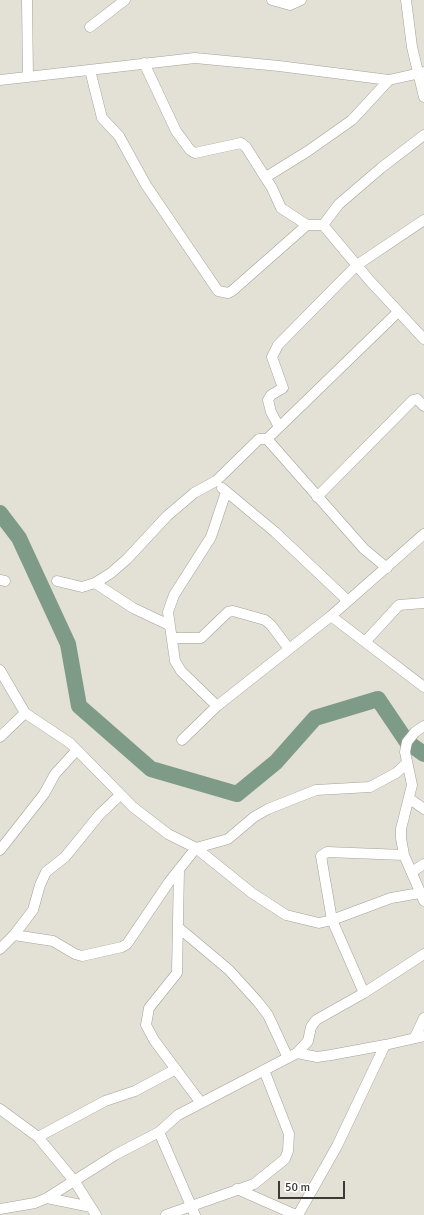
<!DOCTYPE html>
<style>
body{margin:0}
#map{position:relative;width:424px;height:1215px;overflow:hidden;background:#e3e0d5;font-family:Signika,sans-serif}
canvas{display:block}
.scale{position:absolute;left:278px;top:1181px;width:67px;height:18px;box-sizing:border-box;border:2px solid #3c3a36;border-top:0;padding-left:5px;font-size:12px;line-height:14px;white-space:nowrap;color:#3c3a36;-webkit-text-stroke:3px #fff;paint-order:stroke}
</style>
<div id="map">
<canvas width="424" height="1215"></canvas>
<div class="scale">50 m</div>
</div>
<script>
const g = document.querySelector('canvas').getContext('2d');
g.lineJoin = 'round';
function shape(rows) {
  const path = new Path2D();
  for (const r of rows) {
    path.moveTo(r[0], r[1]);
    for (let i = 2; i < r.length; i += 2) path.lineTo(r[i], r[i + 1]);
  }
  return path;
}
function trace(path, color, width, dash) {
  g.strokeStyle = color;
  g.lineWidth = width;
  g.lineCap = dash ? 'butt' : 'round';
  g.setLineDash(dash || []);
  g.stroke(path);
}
const river = shape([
 [0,513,19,538,68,644,79,706,151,769,237,794,276,762,315,718,378,699,407,742,424,754]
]);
const minor = shape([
 [27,0,28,76],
 [272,0,290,5,301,0],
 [406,0,412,47,424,97],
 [90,27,125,0],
 [144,63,176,131,190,150,195,153,241,143,246,147,272,188,281,208,307,225,323,225,370,281,424,339],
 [90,70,102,118,119,136,146,185,218,291,228,293,232,291,307,225],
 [0,80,195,58,279,66,389,80,424,72],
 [266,177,308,151,352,120,389,80],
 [323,225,339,204,381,168,424,135],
 [279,427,271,412,268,400,271,395,283,388,272,357,278,345,357,265,424,220],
 [267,439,398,312],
 [222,488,275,532,348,601],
 [317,497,413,400,417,399,424,406],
 [0,580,5,581],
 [57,581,82,587,95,583,111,573,127,559,167,516,194,493,216,481,259,439,267,439,364,549,387,568],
 [95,583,133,608,169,625],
 [331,616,424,687],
 [172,638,201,638,228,612,233,611,265,620,271,625,289,649],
 [365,642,399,605,424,603],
 [0,670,25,713,70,743,133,807,168,834,196,848,252,893,286,915,319,923,332,920,391,898,420,893],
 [217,706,181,671,175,661,168,612,174,595,211,537,226,492],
 [424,726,415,732,407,742,405,752,412,785,401,829,401,838,404,855,424,901],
 [0,737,25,713],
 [182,740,217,706,331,616,424,534],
 [410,799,424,809],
 [0,850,44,794,55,774,76,751],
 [179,869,177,973,149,1008,146,1025,154,1040,201,1103],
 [412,872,424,864],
 [179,928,229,970,258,1002,268,1015,288,1058],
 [14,935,53,941,75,954,82,956,122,947,127,944,169,882,196,848,228,839,254,817,268,809,316,790,370,787,396,773,407,763],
 [0,949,14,935,33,910,40,885,46,872,65,857,100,814,120,795],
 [364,993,332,920,321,856,327,852,404,855],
 [415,1037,424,1018],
 [297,1053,308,1041,311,1027,316,1020,364,993,424,954],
 [0,1109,38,1137,75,1182,96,1215],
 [159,1132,195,1215],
 [38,1137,105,1101,135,1091,176,1069],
 [237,1189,296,1215],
 [47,1198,91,1207],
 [0,1209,35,1203,47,1198,115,1155,159,1132,178,1115,297,1053,317,1057,331,1055,385,1045,424,1036],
 [166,1215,254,1184,285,1159,288,1151,289,1134,264,1070],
 [298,1215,337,1146,385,1045]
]);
trace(river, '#7e9b87', 16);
trace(minor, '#a4a298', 11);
trace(minor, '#fff', 10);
</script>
